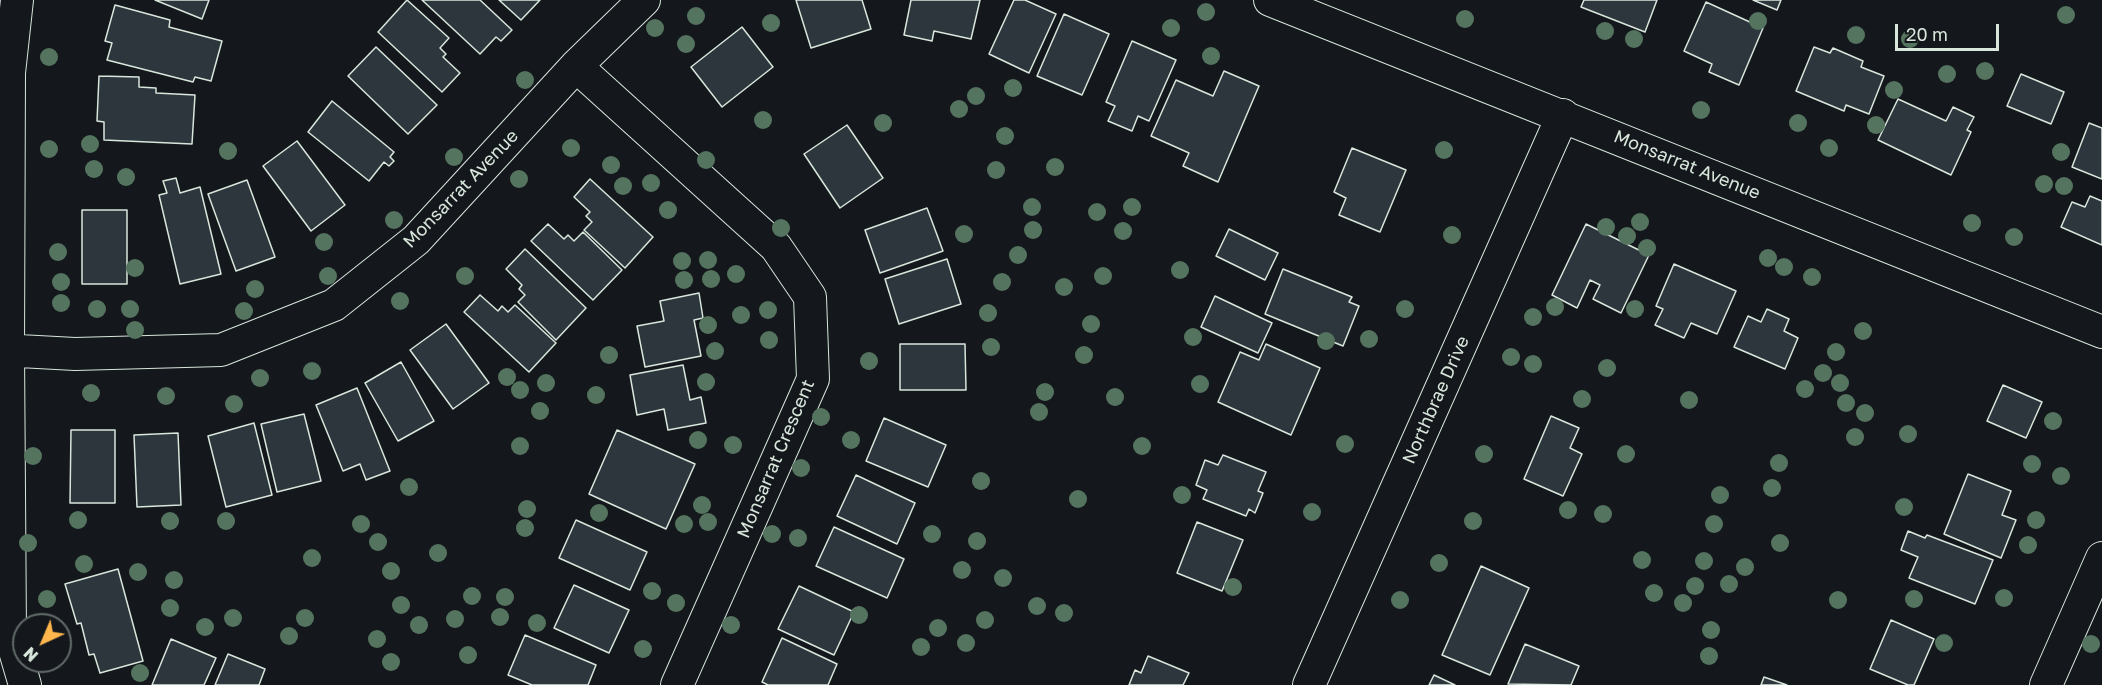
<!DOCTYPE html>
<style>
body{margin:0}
#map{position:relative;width:2102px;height:685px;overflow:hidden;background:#14181c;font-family:"Golos Text",sans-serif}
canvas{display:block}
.north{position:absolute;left:12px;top:613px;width:60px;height:60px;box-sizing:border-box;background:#14181c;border:2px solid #626a69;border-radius:50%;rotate:224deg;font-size:16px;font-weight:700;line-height:24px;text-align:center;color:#d8e6dc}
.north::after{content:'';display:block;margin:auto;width:21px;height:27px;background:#ffb74d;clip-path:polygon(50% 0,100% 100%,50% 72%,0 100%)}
.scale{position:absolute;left:1895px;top:24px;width:104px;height:27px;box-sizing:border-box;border:3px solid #d8e6dc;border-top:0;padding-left:8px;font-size:18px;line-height:21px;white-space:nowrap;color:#d8e6dc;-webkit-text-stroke:4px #14181c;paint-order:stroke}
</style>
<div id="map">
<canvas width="2102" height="685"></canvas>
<div class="north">N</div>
<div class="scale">20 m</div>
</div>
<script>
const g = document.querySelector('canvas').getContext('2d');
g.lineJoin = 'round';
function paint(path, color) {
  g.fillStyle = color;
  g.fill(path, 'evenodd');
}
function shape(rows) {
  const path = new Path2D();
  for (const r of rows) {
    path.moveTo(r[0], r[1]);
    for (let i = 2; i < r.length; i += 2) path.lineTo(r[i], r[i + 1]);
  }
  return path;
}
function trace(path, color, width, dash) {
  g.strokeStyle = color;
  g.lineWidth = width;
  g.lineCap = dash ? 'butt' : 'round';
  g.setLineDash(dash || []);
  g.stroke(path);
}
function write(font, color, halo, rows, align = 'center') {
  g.font = font + ' "Golos Text",sans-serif';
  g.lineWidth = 4.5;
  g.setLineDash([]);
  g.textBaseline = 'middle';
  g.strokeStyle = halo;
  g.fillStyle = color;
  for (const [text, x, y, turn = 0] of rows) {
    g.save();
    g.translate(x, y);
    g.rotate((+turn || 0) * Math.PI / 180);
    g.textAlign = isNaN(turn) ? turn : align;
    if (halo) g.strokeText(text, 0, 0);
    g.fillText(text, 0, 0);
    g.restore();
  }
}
const building = shape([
 [155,0,209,0,202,19,155,0],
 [407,0,449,38,440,48,446,54,443,57,460,73,442,92,378,32,407,0],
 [422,0,480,0,512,30,501,41,496,37,480,54,422,0],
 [499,0,540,0,521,20,499,0],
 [796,0,862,0,871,29,811,48,796,0],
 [911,0,980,0,971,39,934,31,932,41,904,35,911,0],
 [1014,0,1025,0,1056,14,1029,73,989,54,1014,0],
 [1584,0,1657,0,1645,32,1581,7,1584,0],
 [1753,0,1781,0,1777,10,1753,0],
 [1706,2,1763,28,1739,85,1709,72,1712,64,1684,51,1706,2],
 [115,5,170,20,169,27,222,41,211,81,195,77,193,82,107,60,112,43,105,41,115,5],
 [1064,14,1109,34,1082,95,1037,76,1064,14],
 [742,27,773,67,722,107,691,67,742,27],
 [1132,41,1176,60,1149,121,1138,116,1132,131,1108,121,1115,106,1106,102,1132,41],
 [376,47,437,105,408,134,348,76,376,47],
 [1814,47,1830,53,1833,48,1863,61,1861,67,1884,76,1869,114,1846,105,1844,111,1796,91,1814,47],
 [1224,71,1259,86,1218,182,1183,166,1189,153,1151,136,1176,80,1213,96,1224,71],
 [2021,74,2064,92,2051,124,2007,106,2021,74],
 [99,76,139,77,139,87,156,88,156,93,195,95,192,144,104,140,104,122,97,121,99,76],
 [1898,99,1946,121,1953,107,1974,117,1967,130,1971,132,1951,175,1878,140,1898,99],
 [332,101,394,152,390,157,394,161,389,166,384,162,369,181,308,132,332,101],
 [2089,123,2102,128,2102,179,2072,167,2089,123],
 [847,125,883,178,840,208,804,154,847,125],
 [297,141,345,205,311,231,263,166,297,141],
 [1352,148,1406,170,1380,232,1339,215,1346,198,1334,192,1352,148],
 [176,178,180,193,200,187,221,274,180,284,159,195,167,193,163,181,176,178],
 [590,179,653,237,625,268,584,230,592,222,586,216,590,212,574,197,590,179],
 [247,180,275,257,236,271,208,194,247,180],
 [2090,196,2102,201,2102,245,2061,227,2072,202,2085,207,2090,196],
 [927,208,943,251,880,273,865,230,927,208],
 [82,210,127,210,127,284,82,284,82,210],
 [548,224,564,239,568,235,574,241,583,232,622,270,593,300,531,241,548,224],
 [1586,224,1649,255,1621,313,1593,299,1600,285,1590,280,1577,308,1552,295,1586,224],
 [1229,229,1278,253,1265,280,1216,256,1229,229],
 [525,249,586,308,556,340,518,302,525,295,519,289,522,285,506,269,525,249],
 [947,259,961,304,899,324,885,279,947,259],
 [1674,264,1736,291,1717,334,1691,323,1684,338,1655,325,1663,309,1656,306,1674,264],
 [1283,269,1352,297,1349,302,1359,306,1343,346,1265,314,1283,269],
 [699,293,703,318,694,320,701,356,645,367,637,326,664,321,660,301,699,293],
 [480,295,498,311,502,306,508,312,515,305,556,343,529,372,464,312,480,295],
 [1215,296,1272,323,1258,353,1201,327,1215,296],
 [1767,309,1789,319,1784,331,1798,338,1785,369,1734,347,1748,316,1761,322,1767,309],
 [446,324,489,383,453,409,410,350,446,324],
 [900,344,965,344,966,390,900,390,900,344],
 [1266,344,1320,368,1291,435,1218,402,1240,352,1259,360,1266,344],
 [401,362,434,421,398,441,365,383,401,362],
 [683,365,690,400,701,397,706,423,668,430,664,409,637,415,630,375,683,365],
 [2003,385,2042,402,2026,438,1987,421,2003,385],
 [357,388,390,471,366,480,360,464,343,471,316,405,357,388],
 [304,414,321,481,277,492,261,424,304,414],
 [1551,416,1579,428,1570,448,1582,454,1563,496,1524,479,1551,416],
 [884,418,946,445,928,487,866,461,884,418],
 [254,423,272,495,226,507,208,436,254,423],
 [71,430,115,430,115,503,70,503,71,430],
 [617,430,695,464,666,529,589,494,617,430],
 [178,433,181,505,137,507,134,435,178,433],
 [1223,455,1266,472,1258,491,1263,493,1255,513,1249,509,1246,516,1203,499,1207,490,1196,485,1205,460,1218,465,1223,455],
 [1968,474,2011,491,2002,515,2016,520,2001,558,1944,534,1968,474],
 [856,475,915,503,897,544,837,516,856,475],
 [576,520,647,552,630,590,559,558,576,520],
 [1197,522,1243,540,1222,591,1177,573,1197,522],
 [834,527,904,559,887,598,816,566,834,527],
 [1908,531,1925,538,1927,535,1993,560,1975,604,1909,578,1918,557,1901,550,1908,531],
 [1481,566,1529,588,1490,675,1442,655,1481,566],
 [118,569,143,661,100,673,94,654,89,655,81,623,77,624,65,584,118,569],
 [574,585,629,610,609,653,554,628,574,585],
 [799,586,854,612,834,655,778,629,799,586],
 [1891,620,1934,639,1914,685,1908,685,1870,669,1891,620],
 [525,635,596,665,588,685,532,685,508,675,525,635],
 [782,638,837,664,828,685,768,685,762,682,782,638],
 [171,639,216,658,204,685,152,685,171,639],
 [1525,644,1579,666,1571,685,1508,684,1525,644],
 [228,654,265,669,259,685,215,685,228,654],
 [1148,656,1189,673,1183,685,1129,685,1135,670,1141,673,1148,656],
 [1434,675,1455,685,1429,685,1434,675],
 [1764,677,1787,685,1761,685,1764,677]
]);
const minor = shape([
 [17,0,9,73,8,350,10,634,25,685],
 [1270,0,2102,332],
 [576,66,776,247,810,297,813,379,677,685],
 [0,350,75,354,221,350,334,305,416,240,576,66,644,0],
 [1309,685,1563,115],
 [2046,685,2102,558]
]);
const trees = [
 [1206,12],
 [2066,15],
 [696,16],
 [1465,19],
 [1758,21],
 [771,23],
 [655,28],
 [1171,28],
 [1605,31],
 [1856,35],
 [1634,39],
 [1910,39],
 [686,44],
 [1211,56],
 [49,57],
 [1985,71],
 [1947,74],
 [525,80],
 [1013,88],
 [1894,90],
 [976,96],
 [959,109],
 [1701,110],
 [763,120],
 [883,123],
 [1798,123],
 [1876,125],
 [1005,136],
 [90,144],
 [571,148],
 [1829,148],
 [49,149],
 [1444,150],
 [228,151],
 [2061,152],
 [454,157],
 [706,160],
 [611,165],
 [1055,167],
 [94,169],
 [996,170],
 [126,177],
 [519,179],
 [651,183],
 [2044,184],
 [623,186],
 [2064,186],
 [1032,207],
 [1132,207],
 [668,210],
 [1097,212],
 [394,220],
 [1640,222],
 [1972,223],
 [1606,227],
 [781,228],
 [1033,230],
 [1123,231],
 [964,234],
 [1452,235],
 [1627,236],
 [2014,237],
 [324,242],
 [1647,248],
 [58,252],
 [1018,255],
 [1768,258],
 [708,260],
 [682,261],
 [1784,267],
 [135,268],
 [1180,270],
 [736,274],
 [328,276],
 [465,276],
 [1103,276],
 [1812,277],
 [711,279],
 [684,280],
 [61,282],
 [1002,282],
 [1064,287],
 [255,289],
 [400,301],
 [61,303],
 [1555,307],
 [97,309],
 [130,309],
 [1405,309],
 [1635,309],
 [768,310],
 [244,311],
 [988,313],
 [741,315],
 [1533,317],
 [1091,324],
 [708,325],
 [135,330],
 [1863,331],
 [1193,337],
 [1369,339],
 [769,340],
 [1326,341],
 [991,347],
 [715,351],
 [1836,352],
 [609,355],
 [1084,355],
 [1511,357],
 [869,361],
 [1533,364],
 [1607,368],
 [312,371],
 [1823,373],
 [507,377],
 [260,378],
 [706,382],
 [546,383],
 [1840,383],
 [1200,384],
 [1805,389],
 [520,390],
 [1045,392],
 [91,393],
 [596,395],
 [166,396],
 [1115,397],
 [1582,399],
 [1689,400],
 [1846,403],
 [234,404],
 [540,411],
 [1039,412],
 [1865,413],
 [821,417],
 [2053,421],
 [1908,434],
 [1855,437],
 [698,440],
 [851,440],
 [1345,444],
 [733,445],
 [520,446],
 [1142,446],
 [1484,454],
 [1626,454],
 [33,456],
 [1779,463],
 [2032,464],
 [801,468],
 [2061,476],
 [981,481],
 [409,487],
 [1772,488],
 [1182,495],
 [1720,495],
 [1078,499],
 [702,505],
 [1904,507],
 [527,509],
 [1568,510],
 [1312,512],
 [599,513],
 [1603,514],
 [78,520],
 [2036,520],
 [170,521],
 [226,521],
 [1473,521],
 [708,522],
 [361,524],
 [684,524],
 [1714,524],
 [525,528],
 [772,534],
 [932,534],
 [798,538],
 [977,541],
 [378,542],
 [28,543],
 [1780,543],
 [2028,545],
 [438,553],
 [312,558],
 [1642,560],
 [1704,561],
 [1439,563],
 [84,564],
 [1745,567],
 [962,570],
 [391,571],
 [138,572],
 [1003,578],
 [174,580],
 [1729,584],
 [1695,586],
 [1233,587],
 [652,591],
 [1654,593],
 [472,596],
 [505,597],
 [2004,598],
 [47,599],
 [1914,599],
 [1400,600],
 [1838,600],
 [676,603],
 [1683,603],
 [401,605],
 [1037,606],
 [170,608],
 [1064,613],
 [859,615],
 [500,617],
 [233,618],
 [305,618],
 [455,619],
 [985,620],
 [537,623],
 [419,625],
 [731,625],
 [205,627],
 [938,628],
 [1711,630],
 [289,636],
 [377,639],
 [966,643],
 [1944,643],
 [2091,644],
 [921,647],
 [643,649],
 [468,655],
 [1709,656],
 [391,662],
 [140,673]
];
const streetNames = [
 ["Monsarrat Avenue",1687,165,22],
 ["Monsarrat Avenue",461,189,-46],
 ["Northbrae Drive",1436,400,-66],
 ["Monsarrat Crescent",776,459,-67]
];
paint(building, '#2c363c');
trace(building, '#d8e6dc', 1.5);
trace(minor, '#d8e6dc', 34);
trace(minor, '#14181c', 32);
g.fillStyle = '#55745f';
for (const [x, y] of trees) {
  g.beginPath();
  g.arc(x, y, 9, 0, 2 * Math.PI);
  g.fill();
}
write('18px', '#d8e6dc', '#14181c', streetNames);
</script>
